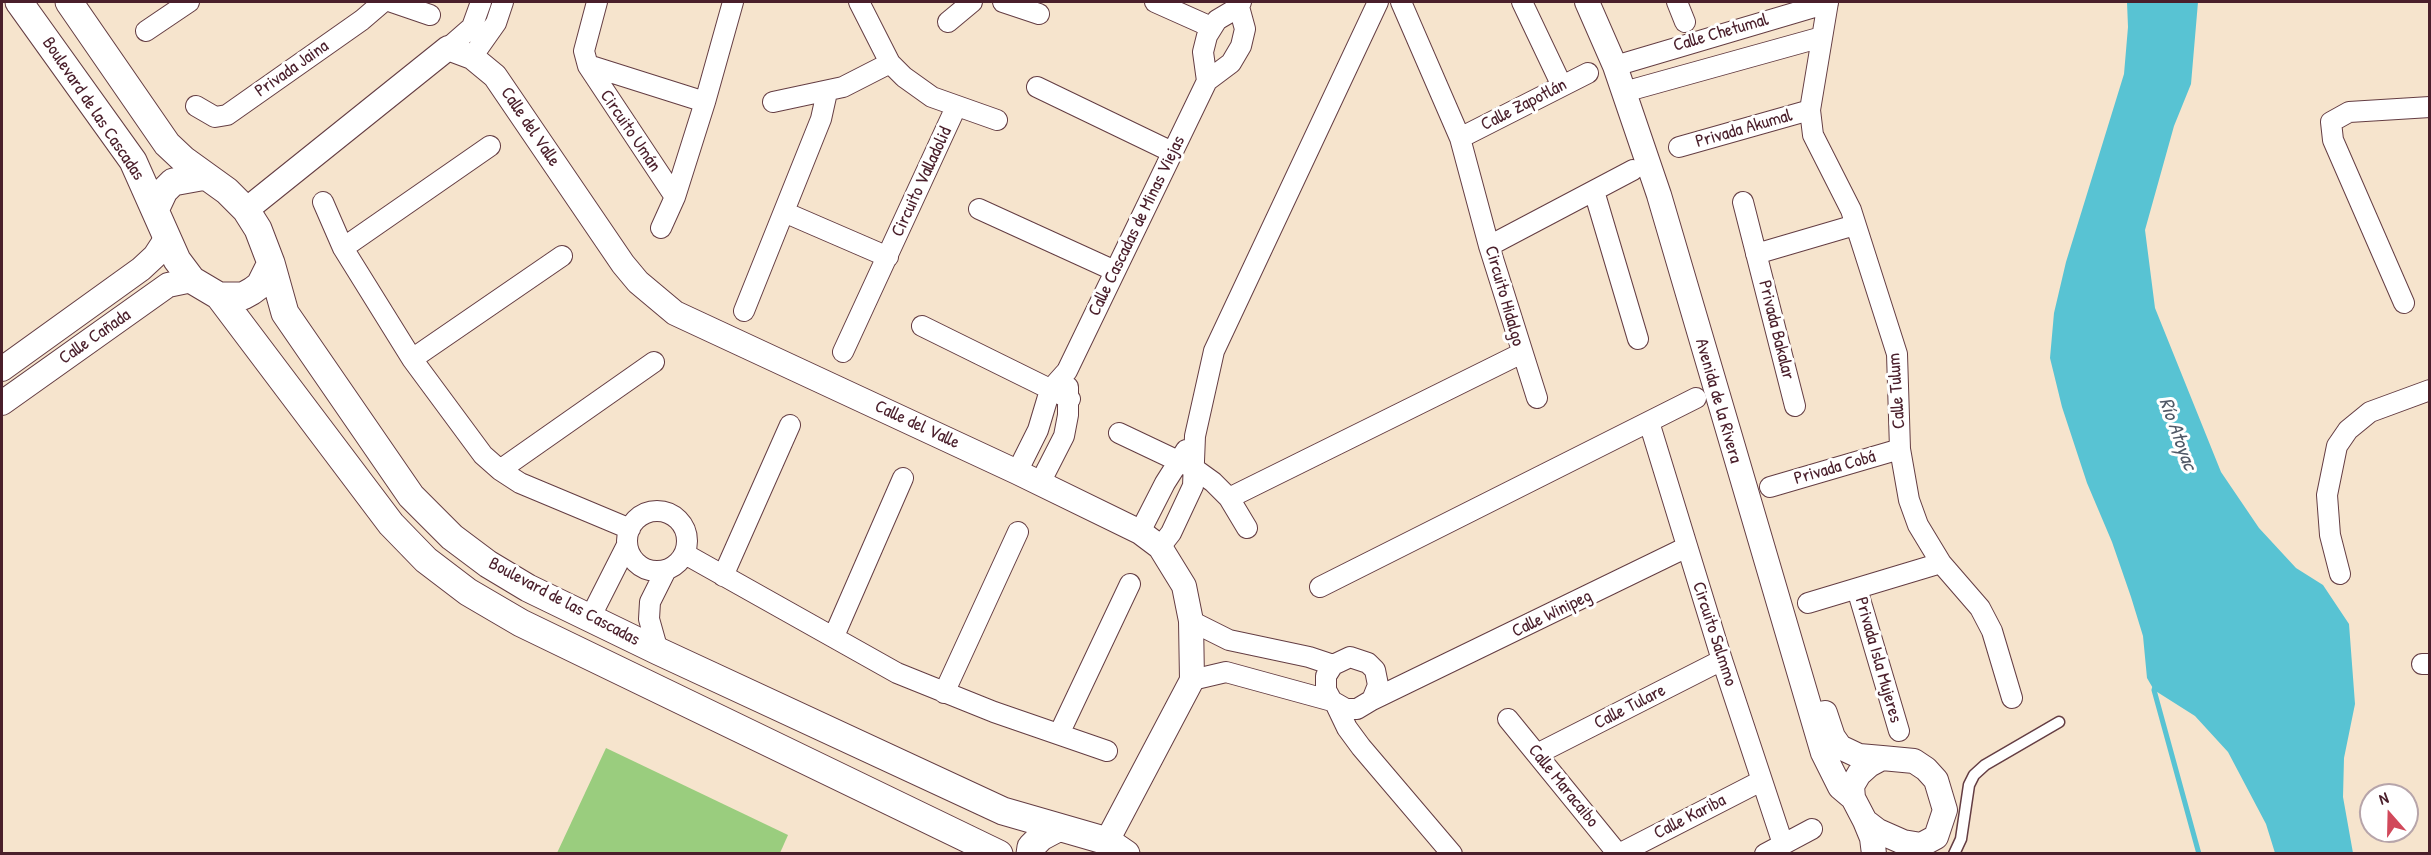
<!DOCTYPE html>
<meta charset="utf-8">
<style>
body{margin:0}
#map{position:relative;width:2431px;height:855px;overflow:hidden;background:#f6e4cd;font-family:"Patrick Hand",sans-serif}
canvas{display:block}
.frame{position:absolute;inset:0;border:3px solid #4a1f2b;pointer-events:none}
.north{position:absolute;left:2359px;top:783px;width:60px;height:60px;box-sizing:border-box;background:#fff;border:2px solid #b7a5aa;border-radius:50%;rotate:340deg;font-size:16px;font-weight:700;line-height:24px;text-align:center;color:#4a1f2b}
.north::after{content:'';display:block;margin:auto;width:21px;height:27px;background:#d1495b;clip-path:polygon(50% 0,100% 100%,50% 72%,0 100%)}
</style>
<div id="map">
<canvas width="2431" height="855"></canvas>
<div class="frame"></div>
<div class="north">N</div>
</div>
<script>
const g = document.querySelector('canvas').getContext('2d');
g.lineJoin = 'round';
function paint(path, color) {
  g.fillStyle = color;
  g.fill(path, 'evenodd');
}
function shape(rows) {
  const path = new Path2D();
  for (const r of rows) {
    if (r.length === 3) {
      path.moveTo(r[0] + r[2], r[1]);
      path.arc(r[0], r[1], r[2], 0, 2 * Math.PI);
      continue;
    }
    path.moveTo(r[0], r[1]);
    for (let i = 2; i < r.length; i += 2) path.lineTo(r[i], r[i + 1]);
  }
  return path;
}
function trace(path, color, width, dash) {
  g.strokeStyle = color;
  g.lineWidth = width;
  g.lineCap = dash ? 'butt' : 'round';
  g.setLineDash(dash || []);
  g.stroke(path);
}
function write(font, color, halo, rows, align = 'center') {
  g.font = font + ' "Patrick Hand",sans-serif';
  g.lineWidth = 6;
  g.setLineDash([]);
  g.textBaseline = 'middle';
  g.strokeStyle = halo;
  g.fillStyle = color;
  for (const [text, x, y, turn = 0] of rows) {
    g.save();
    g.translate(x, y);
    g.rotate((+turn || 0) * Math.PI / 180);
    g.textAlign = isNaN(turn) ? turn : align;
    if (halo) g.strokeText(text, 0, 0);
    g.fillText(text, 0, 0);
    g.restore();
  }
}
const green = shape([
 [606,748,788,835,780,853,557,853]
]);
const water = shape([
 [2127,2,2198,2,2191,84,2174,126,2145,230,2155,308,2221,472,2259,528,2296,568,2323,585,2349,624,2355,704,2344,758,2343,797,2353,853,2275,853,2266,824,2228,752,2195,716,2154,690,2147,678,2143,636,2131,597,2112,542,2087,483,2062,407,2050,358,2054,313,2066,262,2124,74,2128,27]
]);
const stream = shape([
 [2156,683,2154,690,2199,854]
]);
const service = shape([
 [1954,854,1961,839,1969,785,1974,775,1985,765,2059,722]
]);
const minor = shape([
 [392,2,430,15],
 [597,2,584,51,588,66,675,197],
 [859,2,890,63,904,77,932,97,997,120],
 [1003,2,1039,14],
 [1155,2,1211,27],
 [1401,2,1460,138,1489,246,1537,398],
 [1522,2,1562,86],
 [1677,2,1685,22],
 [1828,2,1810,110,1813,135,1851,210,1897,354,1900,449,1909,500,1918,525,1941,563,1980,608,1992,631,2012,698],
 [948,22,972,2],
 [146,31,189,2],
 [448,48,472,27,481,2],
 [472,57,496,23,503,2],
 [588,65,705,102,733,2],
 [1615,66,1828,3],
 [1207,81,1203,52,1207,36,1217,20,1239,7],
 [1037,87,1172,152],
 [1624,92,1822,37],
 [773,102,843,87,890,63],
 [196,106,215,117,227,115,362,20,383,2],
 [1460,138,1588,73],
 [1679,147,1810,110],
 [1594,191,1638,339],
 [323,202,343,248,412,359,483,455,500,470,520,483,630,529],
 [1743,202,1795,406],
 [979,209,1115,271],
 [784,212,888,257],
 [661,228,675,197,705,102],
 [1489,246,1633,170],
 [343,248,490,146],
 [1756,254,1855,225],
 [2404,303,2333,140,2331,122,2349,112,2430,107],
 [744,311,821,119,827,92],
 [922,326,1070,399],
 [843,352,956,107],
 [412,359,562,256],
 [1649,422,1722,660,1783,844],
 [1119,433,1195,469,1213,482,1229,498,1247,528],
 [500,470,654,362],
 [1017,472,1038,430,1050,390,1067,371,1207,81,1231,63,1241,46,1245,29,1239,7,1241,2],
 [1040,483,1064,436,1068,415,1068,387],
 [1770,487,1900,449],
 [1229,498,1522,353],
 [657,541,30],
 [1140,532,1165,483,1186,450],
 [1160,547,1171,533,1193,486,1195,436,1214,351,1378,2],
 [685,554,897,673,994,712,1107,751],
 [2340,574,2330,535,2327,495,2337,446,2348,430,2370,412,2430,390],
 [723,576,790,425],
 [1320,587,1696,398],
 [1857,589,1899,731],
 [1808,603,1941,563],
 [590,618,627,545],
 [1191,621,1229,640,1309,657,1333,665],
 [834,636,903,478],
 [658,651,649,619,650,602,666,570],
 [2422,664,2430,664],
 [1192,680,1226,672,1332,701,1346,709,1357,709,1372,700,1378,685,1375,670,1368,663,1350,657,1333,665,1326,676,1326,690,1332,701],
 [944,693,1018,532],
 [1372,700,1687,547],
 [1336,705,1347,728,1361,747,1452,854],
 [1508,719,1618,854],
 [1059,734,1130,584],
 [1537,754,1722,660],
 [1619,854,1761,781],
 [1765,854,1812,829]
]);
const tertiary = shape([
 [1587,2,1615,66,1659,195,1823,753,1840,787,1853,798],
 [246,210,448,48,472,57,495,76,623,264,638,282,675,313,1017,472,1140,532,1160,547,1184,586,1191,621,1192,680,1107,841],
 [2,369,141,269,155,256,166,239],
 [2,403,168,285,192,280],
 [1825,713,1833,737,1840,747,1859,756,1882,758],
 [1882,758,1914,761,1926,769,1936,780,1945,810,1936,837,1921,845,1903,842,1878,831,1865,821,1853,798,1852,786,1859,774,1869,765,1882,758],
 [1865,821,1872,838,1874,854]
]);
const secondary = shape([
 [19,2,133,161,177,260,192,280,219,296,391,524,426,560,468,592,521,623,999,854],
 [69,2,167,144,184,160,227,191,246,210,258,229,271,263,285,313,411,496,452,537,488,564,528,588,658,651,1003,811,1107,841,1126,854],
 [156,208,164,191,173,182,206,176],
 [219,296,243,296,252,291,260,285,271,263],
 [1030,854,1031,847,1041,837,1058,828]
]);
const streetNames = [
 ["Calle Chetumal",1721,33,-16],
 ["Privada Jaina",292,69,-35],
 ["Calle Zapotlán",1524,105,-27],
 ["Boulevard de las Cascadas",93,109,56],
 ["Calle del Valle",530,127,56],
 ["Privada Akumal",1744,129,-16],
 ["Circuito Umán",630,131,56],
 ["Circuito Valladolid",922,182,-65],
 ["Calle Cascadas de Minas Viejas",1137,226,-64],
 ["Circuito Hidalgo",1504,296,74],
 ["Privada Bakalar",1776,330,76],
 ["Calle Cañada",95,337,-35],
 ["Calle Tulum",1897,391,-94],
 ["Avenida de la Rivera",1718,401,74],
 ["Calle del Valle",917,425,25],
 ["Privada Cobá",1835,468,-16],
 ["Boulevard de las Cascadas",564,602,28],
 ["Calle Winipeg",1552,614,-26],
 ["Circuito Salmmo",1714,634,72],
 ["Privada Isla Mujeres",1878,660,74],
 ["Calle Tulare",1630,707,-27],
 ["Calle Maracaibo",1563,786,51],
 ["Calle Kariba",1690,817,-27]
];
const waterNames = [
 ["Río Atoyac",2177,434,70]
];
paint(green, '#9acd7e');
paint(water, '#58c3d3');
trace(stream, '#58c3d3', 5);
trace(service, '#643d43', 13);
trace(minor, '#643d43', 22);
trace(tertiary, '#643d43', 26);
trace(secondary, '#643d43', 29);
trace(service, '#fff', 10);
trace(minor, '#fff', 20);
trace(tertiary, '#fff', 24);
trace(secondary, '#fff', 27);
write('18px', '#4a1f2b', '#fff', streetNames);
write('italic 20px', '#4f5866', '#fff', waterNames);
</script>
